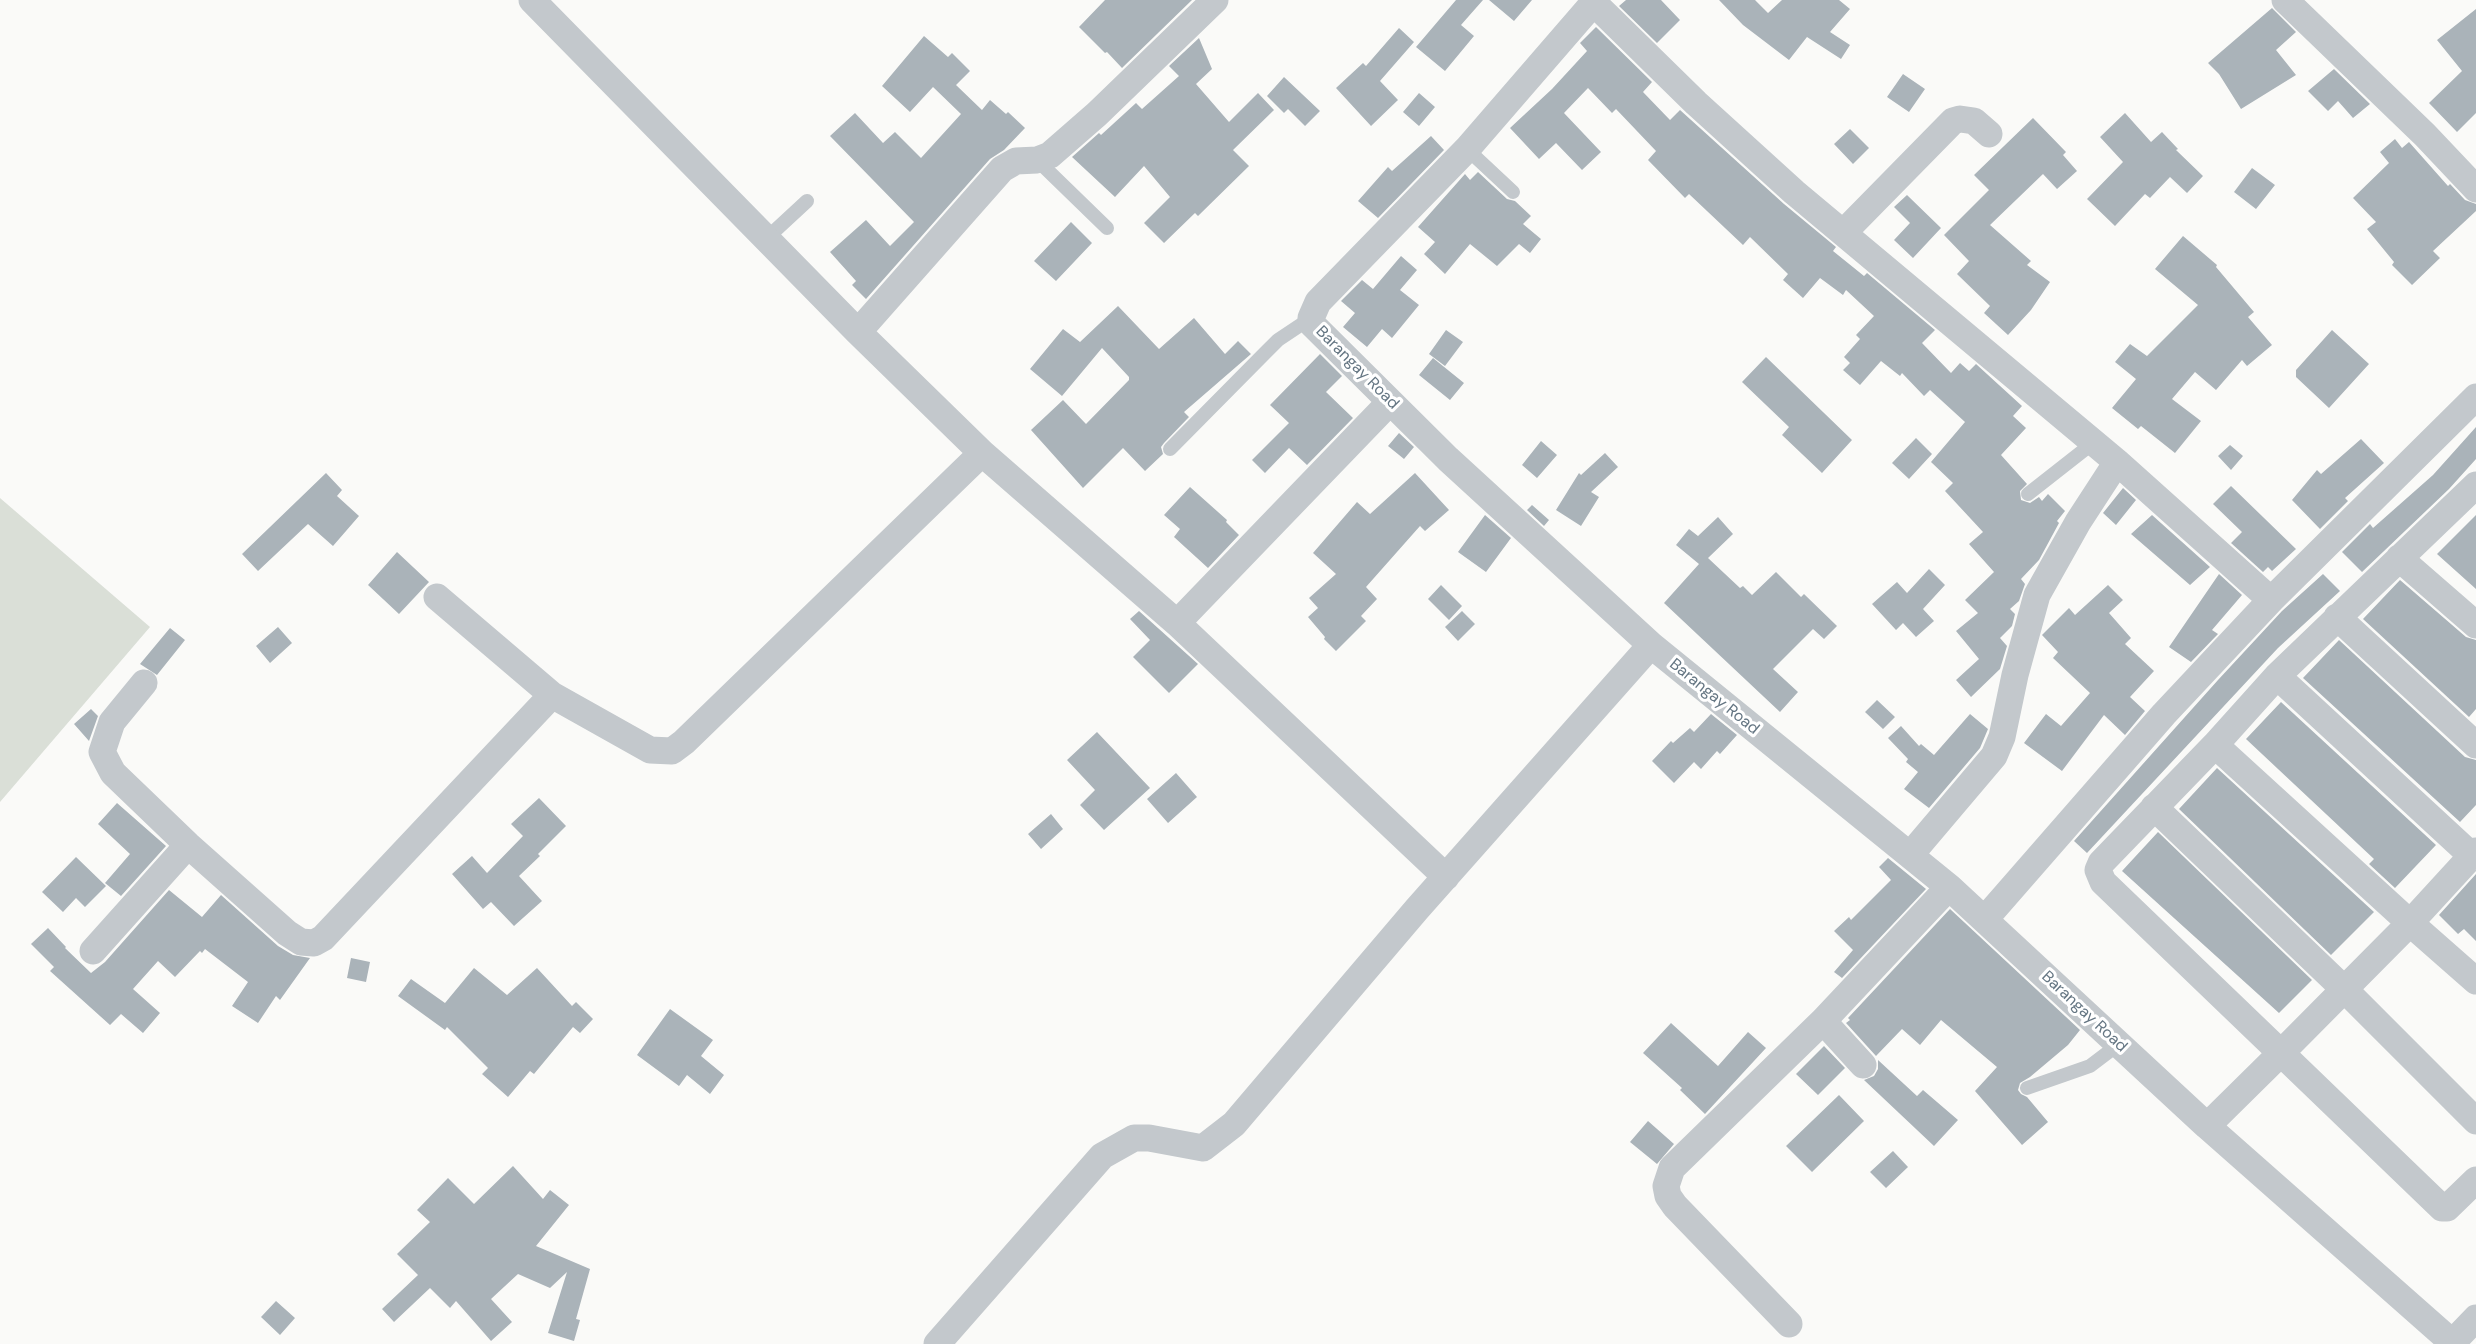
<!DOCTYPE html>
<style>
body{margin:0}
canvas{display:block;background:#fafaf8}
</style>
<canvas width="2476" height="1344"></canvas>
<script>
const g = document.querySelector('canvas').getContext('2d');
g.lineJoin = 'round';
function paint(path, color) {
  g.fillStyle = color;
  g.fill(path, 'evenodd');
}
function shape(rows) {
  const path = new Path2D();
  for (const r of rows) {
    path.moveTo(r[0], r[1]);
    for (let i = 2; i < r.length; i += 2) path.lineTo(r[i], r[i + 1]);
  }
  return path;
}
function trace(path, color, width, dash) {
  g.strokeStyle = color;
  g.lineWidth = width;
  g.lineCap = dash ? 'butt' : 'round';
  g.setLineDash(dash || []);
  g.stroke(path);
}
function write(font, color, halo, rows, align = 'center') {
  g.font = font + ' "DM Sans",sans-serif';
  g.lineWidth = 6;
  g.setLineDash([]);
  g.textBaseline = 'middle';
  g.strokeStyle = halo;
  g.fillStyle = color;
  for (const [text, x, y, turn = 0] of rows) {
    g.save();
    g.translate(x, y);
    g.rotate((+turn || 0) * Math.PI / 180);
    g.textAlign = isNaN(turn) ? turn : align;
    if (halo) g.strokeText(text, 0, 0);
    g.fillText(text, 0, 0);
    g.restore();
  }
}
const green = shape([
 [0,498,150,627,0,802]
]);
const building = shape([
 [1105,0,1192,0,1122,68,1107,52,1105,53,1079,27],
 [1456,0,1483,0,1461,25,1474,36,1445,71,1416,47],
 [1489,0,1532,0,1514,21],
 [1626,0,1661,0,1680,20,1657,43,1619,6],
 [1719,0,1755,0,1768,13,1782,0,1839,0,1850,9,1830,32,1850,45,1841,59,1807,37,1789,60,1743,25],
 [2272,8,2296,32,2276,50,2296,75,2241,109,2219,74,2208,63],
 [2476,9,2476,113,2457,132,2429,103,2462,71,2437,40],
 [1596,27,1652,82,1643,92,1670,120,1680,110,1784,204,1836,247,1833,251,1864,276,1867,273,1935,330,1922,343,1951,373,1960,363,1969,371,1976,364,2022,406,2013,416,2026,428,2001,455,2027,484,2020,491,2021,500,2030,503,2039,497,2042,501,2048,494,2065,511,2057,521,2059,523,2039,560,2021,579,2025,584,2019,601,2010,609,2015,614,2012,626,2000,638,2007,646,2000,669,1971,697,1956,680,1979,659,1956,631,1978,613,1965,600,1994,572,1969,544,1983,532,1945,491,1953,483,1931,462,1965,422,1930,390,1924,396,1902,373,1900,376,1881,361,1860,385,1843,370,1850,363,1844,357,1860,339,1856,335,1874,316,1846,290,1843,295,1820,278,1803,298,1783,280,1788,274,1750,237,1743,245,1689,194,1685,198,1648,160,1656,151,1616,109,1612,113,1588,88,1564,113,1601,152,1582,170,1556,143,1539,159,1510,128,1552,89,1587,51,1580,43],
 [1399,28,1414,42,1380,81,1398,100,1371,126,1336,88,1363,63,1366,66],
 [924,36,948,57,952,53,970,71,956,85,982,110,990,100,1006,114,1008,112,1025,128,1004,150,990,159,866,299,852,285,856,281,830,252,866,220,890,246,914,222,830,136,855,113,883,143,895,132,921,158,961,114,933,87,910,112,882,86],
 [1199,38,1212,69,1196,84,1229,122,1258,93,1274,110,1233,150,1249,166,1198,216,1195,213,1164,243,1144,223,1170,197,1144,166,1115,197,1072,157,1099,133,1101,135,1136,103,1142,109,1179,76,1169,66],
 [2334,69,2370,104,2353,118,2338,101,2328,111,2308,91],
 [1903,74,1925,89,1909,112,1887,97],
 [1284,77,1320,111,1305,126,1288,109,1284,113,1267,96],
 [1419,93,1435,107,1419,126,1403,112],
 [2125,113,2151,142,2162,132,2178,149,2176,150,2203,176,2187,193,2170,177,2150,198,2145,194,2115,226,2087,199,2123,162,2100,137],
 [2033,118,2066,152,2063,155,2077,171,2057,189,2043,174,1990,225,2031,261,2027,265,2050,282,2031,310,2008,335,1984,313,1990,306,1957,274,1969,261,1944,235,1989,190,1974,175],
 [1850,129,1869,148,1853,164,1834,144],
 [1431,136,1444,150,1378,218,1358,201,1388,167,1392,171],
 [2395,139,2402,148,2409,142,2448,186,2450,184,2465,200,2476,204,2476,211,2433,251,2440,258,2412,285,2392,265,2394,262,2367,229,2376,222,2353,198,2389,163,2380,152],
 [2252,168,2275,185,2256,209,2234,192],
 [1478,172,1507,199,1515,201,1531,216,1523,224,1541,239,1530,253,1519,244,1497,266,1470,244,1445,274,1424,254,1435,242,1418,227,1465,174,1470,180],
 [1907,195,1941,228,1913,258,1894,240,1910,223,1894,207],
 [1071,222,1092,243,1056,281,1034,261],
 [2183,236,2217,265,2216,267,2254,312,2248,317,2272,345,2247,366,2242,360,2216,390,2195,372,2172,399,2201,421,2175,453,2141,426,2138,429,2112,408,2136,379,2115,362,2130,344,2147,356,2198,305,2155,269],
 [1401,256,1417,270,1400,290,1419,305,1392,338,1382,329,1367,347,1343,327,1355,313,1341,301,1362,280,1373,289],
 [1118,306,1159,349,1194,318,1225,354,1238,341,1251,354,1184,412,1189,417,1164,443,1161,447,1163,454,1145,471,1123,448,1083,488,1031,430,1063,400,1086,424,1129,380,1129,377,1102,348,1062,396,1030,369,1063,329,1080,342],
 [1446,330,1463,342,1445,366,1429,354],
 [2332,330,2369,364,2329,408,2296,377,2296,370],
 [1320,354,1342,376,1326,392,1353,418,1307,465,1289,448,1265,473,1252,460,1289,423,1270,405],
 [1766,357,1852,440,1822,473,1782,435,1789,427,1742,382],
 [1433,358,1464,383,1450,400,1419,375],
 [2476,427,2476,459,2449,489,2362,572,2342,552,2370,524,2373,528,2433,475],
 [1399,433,1414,447,1404,459,1388,446],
 [1916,438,1932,454,1909,479,1892,463],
 [2361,439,2384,463,2345,498,2348,501,2320,529,2292,500,2317,470,2321,474],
 [1541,441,1557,455,1537,478,1522,465],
 [2230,445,2243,456,2231,470,2218,456],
 [1605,453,1618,467,1591,492,1599,497,1581,526,1556,510,1579,473,1581,475],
 [326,473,342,490,337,496,359,516,333,546,308,524,258,571,242,554],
 [1415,473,1449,510,1425,531,1420,526,1366,587,1377,599,1361,616,1366,621,1336,651,1324,639,1325,637,1308,617,1318,608,1309,598,1336,574,1313,553,1357,502,1370,514],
 [2231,486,2296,549,2272,571,2268,567,2263,572,2231,543,2242,532,2213,504],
 [1190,487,1227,520,1226,522,1239,535,1208,568,1174,537,1180,529,1164,515],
 [2123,488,2136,500,2116,525,2103,513],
 [1532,505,1549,520,1544,526,1527,510],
 [1485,515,1511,538,1486,572,1458,552],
 [2152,515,2210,567,2190,585,2131,534],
 [2476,515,2476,589,2437,554],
 [1718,517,1733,534,1708,558,1740,588,1743,586,1752,595,1776,572,1801,597,1804,594,1837,626,1824,639,1813,629,1773,669,1798,692,1780,712,1664,603,1699,564,1676,545,1689,529,1698,536],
 [397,552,429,582,399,614,368,585],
 [1929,569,1945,585,1923,609,1934,621,1916,637,1903,623,1896,630,1872,604,1897,582,1907,593],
 [2219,574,2242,595,2212,630,2218,634,2191,662,2169,647],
 [2323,574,2340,591,2278,648,2087,853,2074,841,2218,680,2282,611],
 [2400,580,2466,637,2476,640,2476,709,2469,717,2363,619],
 [1441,585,1462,606,1449,620,1428,599],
 [2108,585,2123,600,2109,613,2131,638,2125,644,2154,671,2130,697,2145,711,2125,735,2104,715,2062,771,2024,743,2046,714,2061,726,2090,693,2053,658,2058,652,2042,635,2069,608,2075,615],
 [1139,611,1198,664,1169,693,1133,657,1150,640,1130,619],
 [1462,611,1475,624,1458,641,1445,627],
 [278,627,292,643,270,663,256,646],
 [170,628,185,640,157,675,140,664],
 [2339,640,2465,757,2476,760,2476,805,2460,822,2303,678],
 [1877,700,1895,717,1883,729,1865,712],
 [2281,702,2436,845,2395,888,2369,864,2374,859,2246,739],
 [91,709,98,716,89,741,74,724],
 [1711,714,1737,735,1720,754,1717,751,1701,769,1694,762,1674,783,1652,761,1671,741,1673,743,1690,728,1694,732],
 [1970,714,1988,729,1980,748,1929,808,1904,789,1918,772,1906,762,1908,759,1888,738,1901,726,1919,746,1921,744,1934,755],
 [1097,732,1150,788,1104,830,1080,805,1095,790,1067,760],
 [2217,768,2374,912,2331,955,2179,809],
 [1176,773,1197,797,1168,823,1147,799],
 [539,798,566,826,538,854,540,856,519,876,542,901,514,926,491,902,483,909,452,874,472,856,487,873,523,836,511,824],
 [117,803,166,846,121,896,105,883,130,854,98,824],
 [1051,814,1063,829,1041,849,1028,834],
 [2158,832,2312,980,2279,1013,2122,871],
 [76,857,106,886,85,907,76,898,63,912,42,892],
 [1888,858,1926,889,1842,978,1834,972,1853,950,1834,931,1849,917,1851,920,1891,880,1879,867],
 [2476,874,2476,941,2464,929,2458,934,2439,915],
 [169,890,202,917,221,895,278,946,293,955,310,958,280,1000,276,996,258,1023,232,1006,248,982,205,949,202,953,200,951,175,977,158,961,133,989,160,1013,143,1033,121,1014,110,1025,50,971,54,967,31,944,48,928,66,947,65,948,91,973,105,962],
 [1950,909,2080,1030,2068,1045,2030,1077,2020,1083,2018,1090,2021,1094,2027,1097,2048,1122,2022,1145,1975,1091,1997,1067,1941,1020,1920,1045,1902,1029,1876,1056,1846,1023,1850,1020,1848,1018],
 [351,958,370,962,366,982,347,978],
 [474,968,507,995,537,968,572,1006,576,1002,593,1019,580,1033,573,1027,534,1074,530,1071,508,1097,482,1074,488,1068,447,1027,445,1030,398,996,411,979,445,1003],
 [670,1009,713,1040,701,1056,724,1075,710,1094,687,1075,679,1086,637,1055],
 [1671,1023,1718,1066,1748,1032,1766,1048,1705,1114,1680,1090,1682,1088,1643,1053],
 [1824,1046,1845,1068,1818,1095,1796,1074],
 [1878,1060,1917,1096,1923,1090,1958,1120,1934,1146,1864,1080,1874,1076,1878,1069],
 [1839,1095,1864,1121,1812,1172,1786,1146],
 [1648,1121,1674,1144,1657,1164,1630,1142],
 [1893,1151,1908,1167,1886,1188,1870,1172],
 [513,1166,543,1199,550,1190,569,1205,536,1246,590,1269,576,1319,580,1320,574,1341,548,1333,567,1272,550,1288,518,1274,491,1299,512,1322,491,1341,456,1301,450,1308,430,1288,394,1322,382,1309,418,1275,397,1254,430,1222,417,1210,448,1178,474,1204],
 [276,1301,295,1318,280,1335,261,1317]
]);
const service = shape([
 [1467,149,1513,192],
 [1037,160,1107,228],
 [767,238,807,201],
 [1170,449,1264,354,1278,340,1311,318],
 [2028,494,2093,443],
 [2027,1088,2090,1066,2119,1044]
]);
const minor = shape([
 [532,0,858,332,982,453,1177,623,1390,402],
 [1596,0,1467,149,1318,302,1311,318,1312,324,1448,459,1651,645,1949,887,2207,1126,2454,1344],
 [2285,0,2425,135,2476,189],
 [1594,3,1696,103,1794,192,2117,462,2271,600],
 [1844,232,1953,121,1960,119,1974,121,1989,134],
 [858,332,1002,169,1016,161,1037,160,1050,155,1097,114,1215,0],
 [2399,558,2476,625],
 [437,597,552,695,650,750,672,751,684,742,982,453],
 [2337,617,2476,745],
 [1177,623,1446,877],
 [2277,676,2472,856],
 [144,683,112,722,102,752,113,773,188,845,287,933,301,942,314,943,323,938,552,695],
 [2215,745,2410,923,2281,1053,2103,882,2098,870,2101,863,2215,745,2277,676,2476,485],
 [2154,807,2345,990,2476,1121],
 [2476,851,2410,923,2476,981],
 [1911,854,1994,756,2002,737,2015,675,2037,595,2078,522,2117,462],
 [1985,919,2164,714,2271,600,2476,397],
 [93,951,188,845],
 [1863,1065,1823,1021,1949,887],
 [2207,1126,2281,1053,2442,1208,2447,1208,2476,1180],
 [1789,1324,1675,1206,1668,1196,1666,1186,1672,1168,1823,1021],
 [937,1344,1102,1156,1134,1138,1149,1138,1203,1148,1234,1124,1417,909,1651,645],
 [2451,1344,2476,1318]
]);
const streetNames = [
 ["Barangay Road",1357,368,45],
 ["Barangay Road",1714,697,39],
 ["Barangay Road",2084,1012,43]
];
paint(green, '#dadfd7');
paint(building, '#aab3b9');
trace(service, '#c3c8cc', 14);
trace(minor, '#c3c8cc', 27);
write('16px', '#657683', '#fff', streetNames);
</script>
